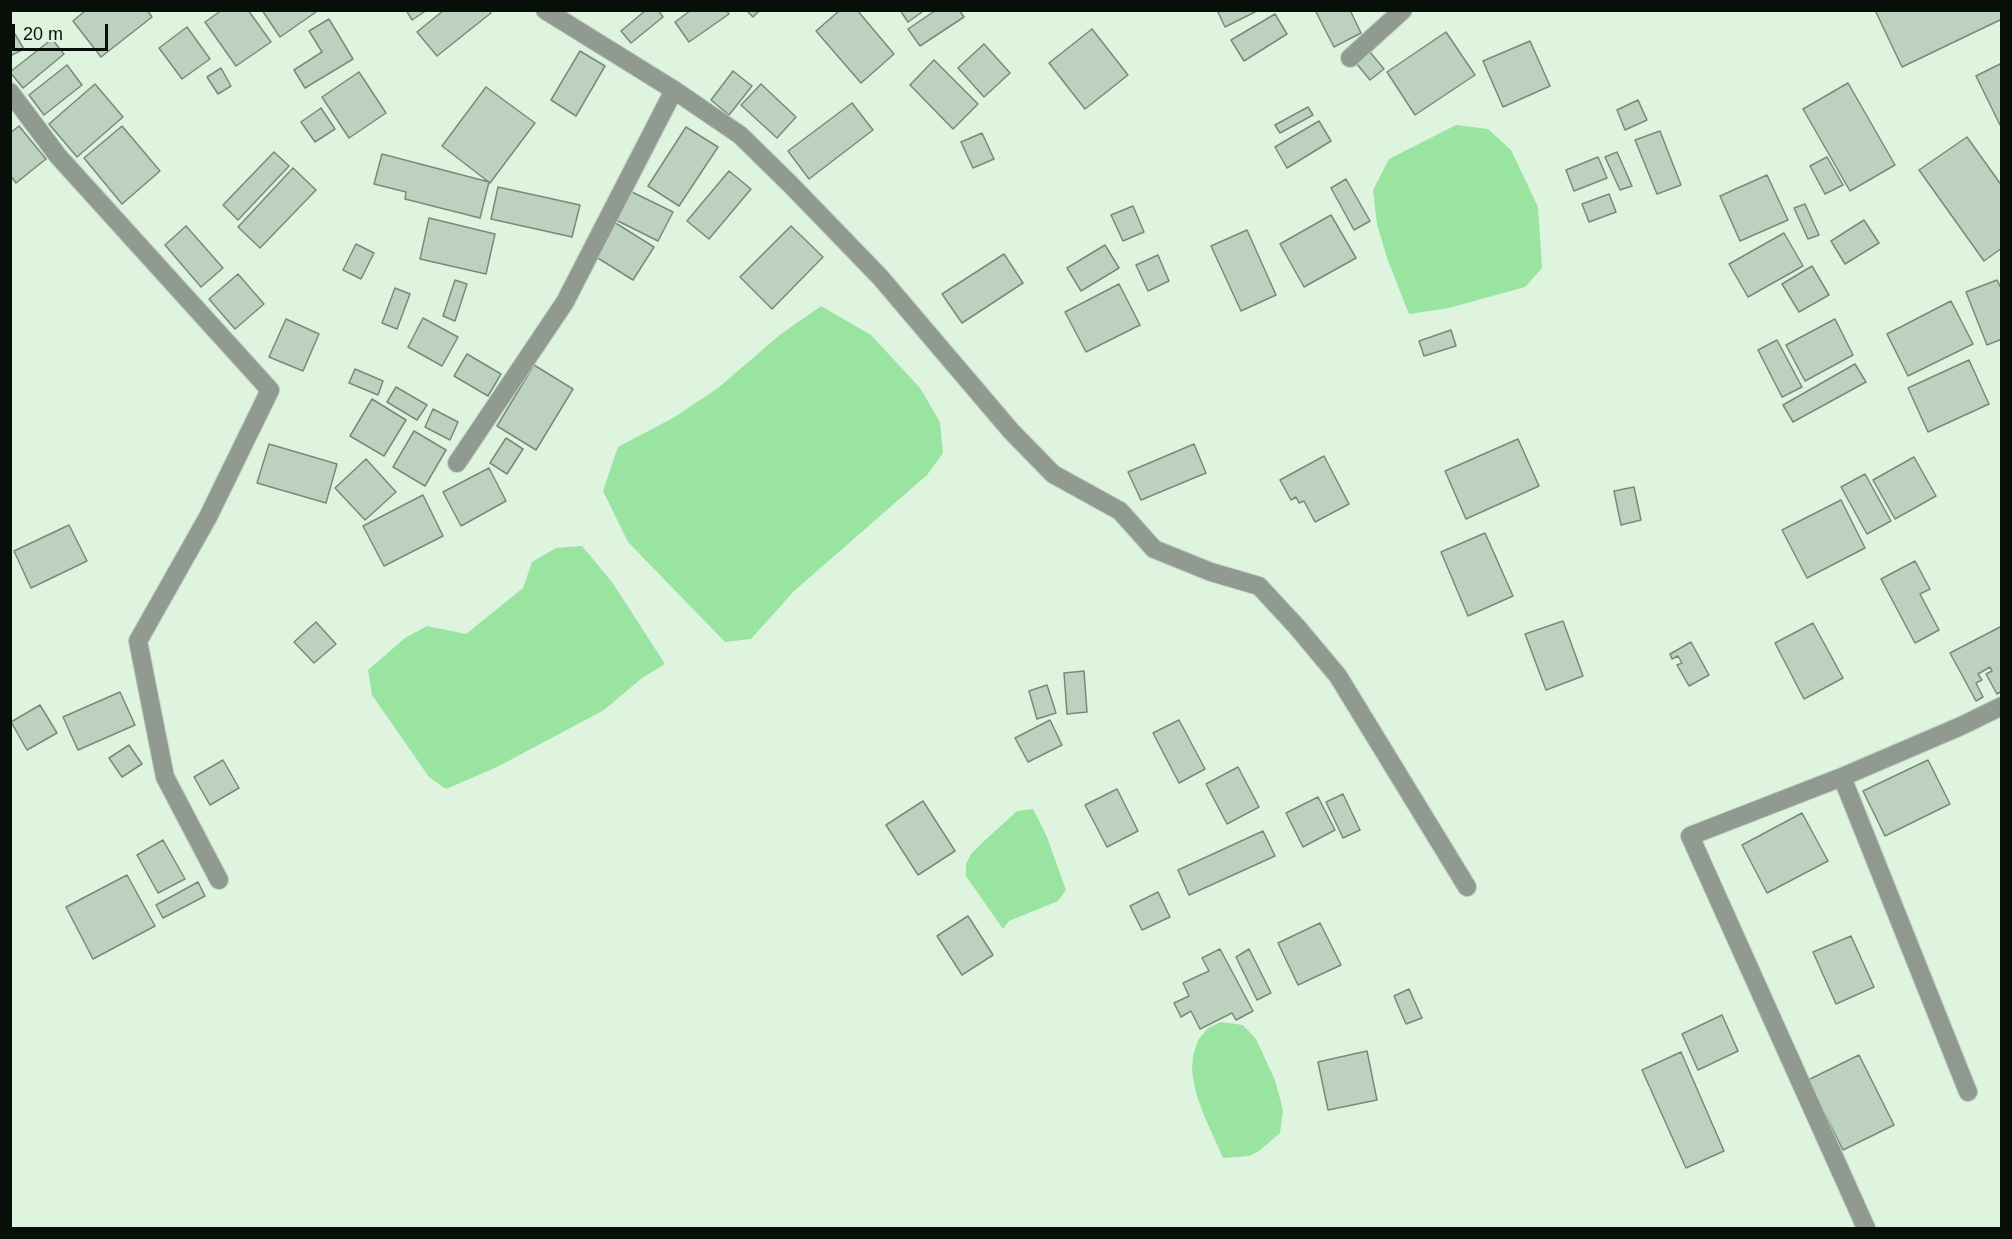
<!DOCTYPE html>
<style>
body{margin:0}
#map{position:relative;width:2012px;height:1239px;overflow:hidden;background:#def4df;font-family:Helvetica,sans-serif}
canvas{display:block}
.frame{position:absolute;inset:0;border:12px solid #080f08;pointer-events:none}
.scale{position:absolute;left:12px;top:24px;width:96px;height:27px;box-sizing:border-box;border:3px solid #080f08;border-top:0;padding-left:8px;font-size:18px;line-height:21px;white-space:nowrap;color:#080f08;-webkit-text-stroke:4px #def4df;paint-order:stroke}
</style>
<div id="map">
<canvas width="2012" height="1239"></canvas>
<div class="frame"></div>
<div class="scale">20 m</div>
</div>
<script>
const g = document.querySelector('canvas').getContext('2d');
g.lineJoin = 'round';
function paint(path, color) {
  g.fillStyle = color;
  g.fill(path, 'evenodd');
}
function shape(rows) {
  const path = new Path2D();
  for (const r of rows) {
    path.moveTo(r[0], r[1]);
    for (let i = 2; i < r.length; i += 2) path.lineTo(r[i], r[i + 1]);
  }
  return path;
}
function trace(path, color, width, dash) {
  g.strokeStyle = color;
  g.lineWidth = width;
  g.lineCap = dash ? 'butt' : 'round';
  g.setLineDash(dash || []);
  g.stroke(path);
}
const water = shape([
 [1456,125,1488,129,1511,150,1538,207,1542,268,1525,287,1449,308,1409,314,1387,258,1377,224,1373,190,1389,159],
 [821,306,871,335,920,388,940,422,943,453,927,475,794,591,751,639,725,642,628,542,603,491,618,447,673,418,718,388,781,334],
 [582,546,612,582,665,664,642,678,604,710,497,767,446,789,429,777,372,695,368,670,405,638,427,626,466,634,523,588,532,562,556,548],
 [1033,809,1047,837,1066,890,1058,901,1009,921,1003,929,966,876,966,864,971,854,983,842,1017,811],
 [1221,1022,1243,1025,1256,1039,1275,1080,1283,1110,1280,1133,1259,1151,1249,1156,1223,1158,1203,1113,1196,1093,1192,1071,1193,1056,1198,1040,1208,1028]
]);
const building = shape([
 [86,10,147,10,152,17,101,57,73,21,86,10],
 [222,10,248,10,271,42,236,66,205,22,222,10],
 [262,10,319,10,280,37,262,10],
 [406,10,427,10,412,20,406,10],
 [444,10,489,10,491,13,437,56,417,32,444,10],
 [646,10,658,10,663,17,631,43,621,31,646,10],
 [691,10,726,10,729,14,689,42,675,22,691,10],
 [746,10,760,10,753,17,746,10],
 [840,10,857,10,894,54,861,83,816,31,840,10],
 [900,10,925,10,908,22,900,10],
 [936,10,959,10,964,17,920,46,908,29,936,10],
 [1217,10,1259,10,1225,27,1217,10],
 [1315,10,1350,10,1361,33,1334,47,1315,10],
 [1875,10,2002,10,2002,19,1902,67,1875,10],
 [1275,14,1287,34,1244,61,1231,40,1275,14],
 [329,19,353,59,305,88,294,70,322,52,309,31,329,19],
 [10,26,24,49,10,56,10,26],
 [187,27,210,59,182,79,159,48,187,27],
 [1092,29,1128,75,1085,109,1049,63,1092,29],
 [1446,32,1475,75,1415,115,1387,72,1446,32],
 [52,39,64,54,23,88,10,72,52,39],
 [1530,41,1550,86,1503,107,1483,61,1530,41],
 [984,44,1010,73,984,97,958,68,984,44],
 [580,51,605,66,576,116,551,100,580,51],
 [1370,52,1384,69,1370,80,1356,63,1370,52],
 [934,60,978,104,953,129,910,85,934,60],
 [2002,63,2002,124,2000,125,1976,76,2002,63],
 [67,65,82,85,44,115,29,95,67,65],
 [221,68,231,86,218,94,207,77,221,68],
 [733,71,752,86,729,115,711,100,733,71],
 [359,72,386,113,349,138,322,97,359,72],
 [1848,83,1895,165,1850,191,1803,109,1848,83],
 [95,84,123,117,77,157,49,124,95,84],
 [761,84,796,117,777,138,741,105,761,84],
 [486,87,535,123,490,183,442,146,486,87],
 [1638,100,1647,120,1625,130,1617,110,1638,100],
 [852,103,873,130,809,179,788,151,852,103],
 [1308,107,1313,115,1280,133,1275,125,1308,107],
 [321,108,335,129,315,142,301,122,321,108],
 [1319,121,1331,141,1287,168,1275,147,1319,121],
 [19,126,46,159,16,183,10,175,10,133,19,126],
 [122,126,160,171,122,204,84,158,122,126],
 [686,127,718,147,679,206,648,186,686,127],
 [1660,131,1681,185,1657,194,1635,140,1660,131],
 [982,133,994,159,973,168,961,142,982,133],
 [1967,137,2002,186,2002,248,1984,261,1919,170,1967,137],
 [274,152,289,166,238,220,223,205,274,152],
 [1617,152,1632,186,1620,190,1605,157,1617,152],
 [382,154,489,182,480,218,405,199,406,192,374,184,382,154],
 [1598,157,1607,178,1574,191,1566,170,1598,157],
 [1827,157,1843,185,1825,194,1810,166,1827,157],
 [293,168,316,190,260,248,238,227,293,168],
 [729,171,751,189,709,239,687,221,729,171],
 [1767,175,1788,220,1740,241,1720,196,1767,175],
 [1346,179,1370,221,1354,230,1331,188,1346,179],
 [498,187,580,205,572,237,491,219,498,187],
 [630,191,673,212,658,241,616,220,630,191],
 [1609,194,1616,212,1589,222,1582,204,1609,194],
 [1805,204,1819,235,1808,239,1794,208,1805,204],
 [1133,206,1144,232,1123,241,1111,215,1133,206],
 [1331,215,1356,258,1304,287,1280,244,1331,215],
 [606,217,654,247,633,280,585,250,606,217],
 [429,218,495,234,486,274,420,259,429,218],
 [1864,220,1879,243,1845,264,1831,241,1864,220],
 [186,226,223,268,201,287,165,245,186,226],
 [791,226,823,257,772,309,740,277,791,226],
 [1247,230,1276,295,1241,311,1211,246,1247,230],
 [1784,233,1803,266,1748,297,1729,264,1784,233],
 [356,244,374,253,361,279,343,270,356,244],
 [1105,245,1119,268,1081,291,1067,268,1105,245],
 [1004,254,1023,283,962,323,942,294,1004,254],
 [1158,255,1169,281,1148,291,1136,265,1158,255],
 [1812,266,1829,295,1799,312,1782,284,1812,266],
 [238,274,264,304,235,329,209,299,238,274],
 [455,280,467,284,455,321,443,316,455,280],
 [1997,280,2002,290,2002,339,1987,345,1966,292,1997,280],
 [1119,284,1140,325,1086,352,1065,312,1119,284],
 [395,288,410,294,397,329,382,323,395,288],
 [1951,301,1973,344,1908,376,1887,334,1951,301],
 [423,318,458,337,442,366,408,347,423,318],
 [286,319,319,334,303,371,269,357,286,319],
 [1835,319,1853,355,1805,381,1786,345,1835,319],
 [1451,330,1456,346,1424,356,1419,341,1451,330],
 [1777,340,1802,387,1782,397,1758,350,1777,340],
 [467,354,501,374,488,396,454,376,467,354],
 [1969,360,1989,404,1928,432,1908,388,1969,360],
 [1855,364,1866,382,1793,422,1783,405,1855,364],
 [534,365,573,389,536,450,497,426,534,365],
 [355,369,383,381,378,395,349,383,355,369],
 [396,387,427,405,417,420,387,402,396,387],
 [372,399,406,420,384,456,350,436,372,399],
 [433,409,458,422,450,440,425,427,433,409],
 [414,431,446,450,425,486,393,467,414,431],
 [506,438,523,449,507,474,490,463,506,438],
 [1518,439,1539,486,1466,519,1445,471,1518,439],
 [269,444,337,464,326,503,257,483,269,444],
 [1194,444,1206,473,1141,500,1128,472,1194,444],
 [1324,456,1349,504,1315,522,1304,501,1299,503,1296,497,1291,500,1280,480,1324,456],
 [1914,457,1936,496,1895,519,1873,480,1914,457],
 [366,459,396,492,365,520,335,488,366,459],
 [489,468,506,501,461,526,443,492,489,468],
 [1865,474,1891,521,1867,534,1841,487,1865,474],
 [1634,487,1641,520,1621,525,1614,491,1634,487],
 [423,495,443,536,384,566,363,526,423,495],
 [1841,500,1865,548,1807,578,1782,530,1841,500],
 [69,525,87,561,31,588,14,551,69,525],
 [1485,533,1513,596,1468,616,1441,552,1485,533],
 [1915,561,1930,589,1920,594,1939,630,1915,643,1881,579,1915,561],
 [1563,621,1583,676,1546,690,1525,634,1563,621],
 [316,622,336,644,314,663,294,642,316,622],
 [1813,623,1843,678,1804,699,1775,643,1813,623],
 [2002,626,2002,691,1997,694,1986,674,1992,671,1990,667,1978,674,1982,680,1976,683,1983,697,1976,701,1950,653,2002,626],
 [1691,642,1709,675,1689,686,1677,665,1682,663,1678,656,1672,659,1670,654,1691,642],
 [1084,671,1087,712,1067,714,1064,673,1084,671],
 [1047,685,1056,713,1037,719,1029,691,1047,685],
 [120,692,135,725,78,750,63,717,120,692],
 [40,705,57,733,27,750,11,722,40,705],
 [1050,720,1062,745,1028,762,1015,738,1050,720],
 [1179,720,1205,769,1179,783,1153,733,1179,720],
 [129,745,142,764,122,777,109,758,129,745],
 [223,760,239,788,210,805,194,777,223,760],
 [1928,760,1950,804,1885,836,1863,791,1928,760],
 [1238,767,1259,807,1227,824,1206,784,1238,767],
 [1117,789,1138,831,1107,847,1085,805,1117,789],
 [1343,794,1360,830,1343,838,1326,802,1343,794],
 [1318,797,1335,830,1303,847,1286,813,1318,797],
 [923,801,955,851,918,875,886,825,923,801],
 [1802,813,1828,861,1767,893,1742,845,1802,813],
 [1263,831,1275,856,1189,895,1178,870,1263,831],
 [163,840,185,879,158,893,137,855,163,840],
 [127,875,155,926,93,959,66,907,127,875],
 [198,882,205,896,163,918,156,905,198,882],
 [1158,892,1170,917,1142,930,1130,906,1158,892],
 [968,916,993,955,962,975,937,936,968,916],
 [1320,923,1341,965,1298,985,1278,943,1320,923],
 [1851,936,1874,987,1836,1004,1813,952,1851,936],
 [1220,949,1253,1011,1236,1020,1232,1013,1200,1029,1191,1011,1181,1017,1174,1003,1189,996,1183,983,1209,971,1202,958,1220,949],
 [1249,949,1271,993,1257,1000,1236,957,1249,949],
 [1409,989,1422,1018,1406,1024,1394,996,1409,989],
 [1722,1015,1738,1051,1698,1070,1682,1034,1722,1015],
 [1367,1051,1377,1100,1328,1110,1318,1062,1367,1051],
 [1681,1052,1724,1151,1686,1168,1642,1070,1681,1052],
 [1859,1055,1894,1125,1843,1150,1808,1080,1859,1055]
]);
const street = shape([
 [1350,58,1403,10],
 [674,90,740,135,791,185,880,277,1011,431,1053,474,1120,511,1154,549,1211,572,1259,586,1297,627,1338,676,1467,887],
 [10,92,58,156,270,390,208,517,138,641,165,777,219,880],
 [457,463,565,302,674,90,545,10],
 [1842,777,1968,1092],
 [1866,1228,1690,836,1842,777,1961,726,2002,706]
]);
paint(water, '#98e4a0');
paint(building, '#bcd2be');
trace(building, '#778b78', 1.5);
trace(street, '#bccfbd', 20);
trace(street, '#919a91', 18);
</script>
